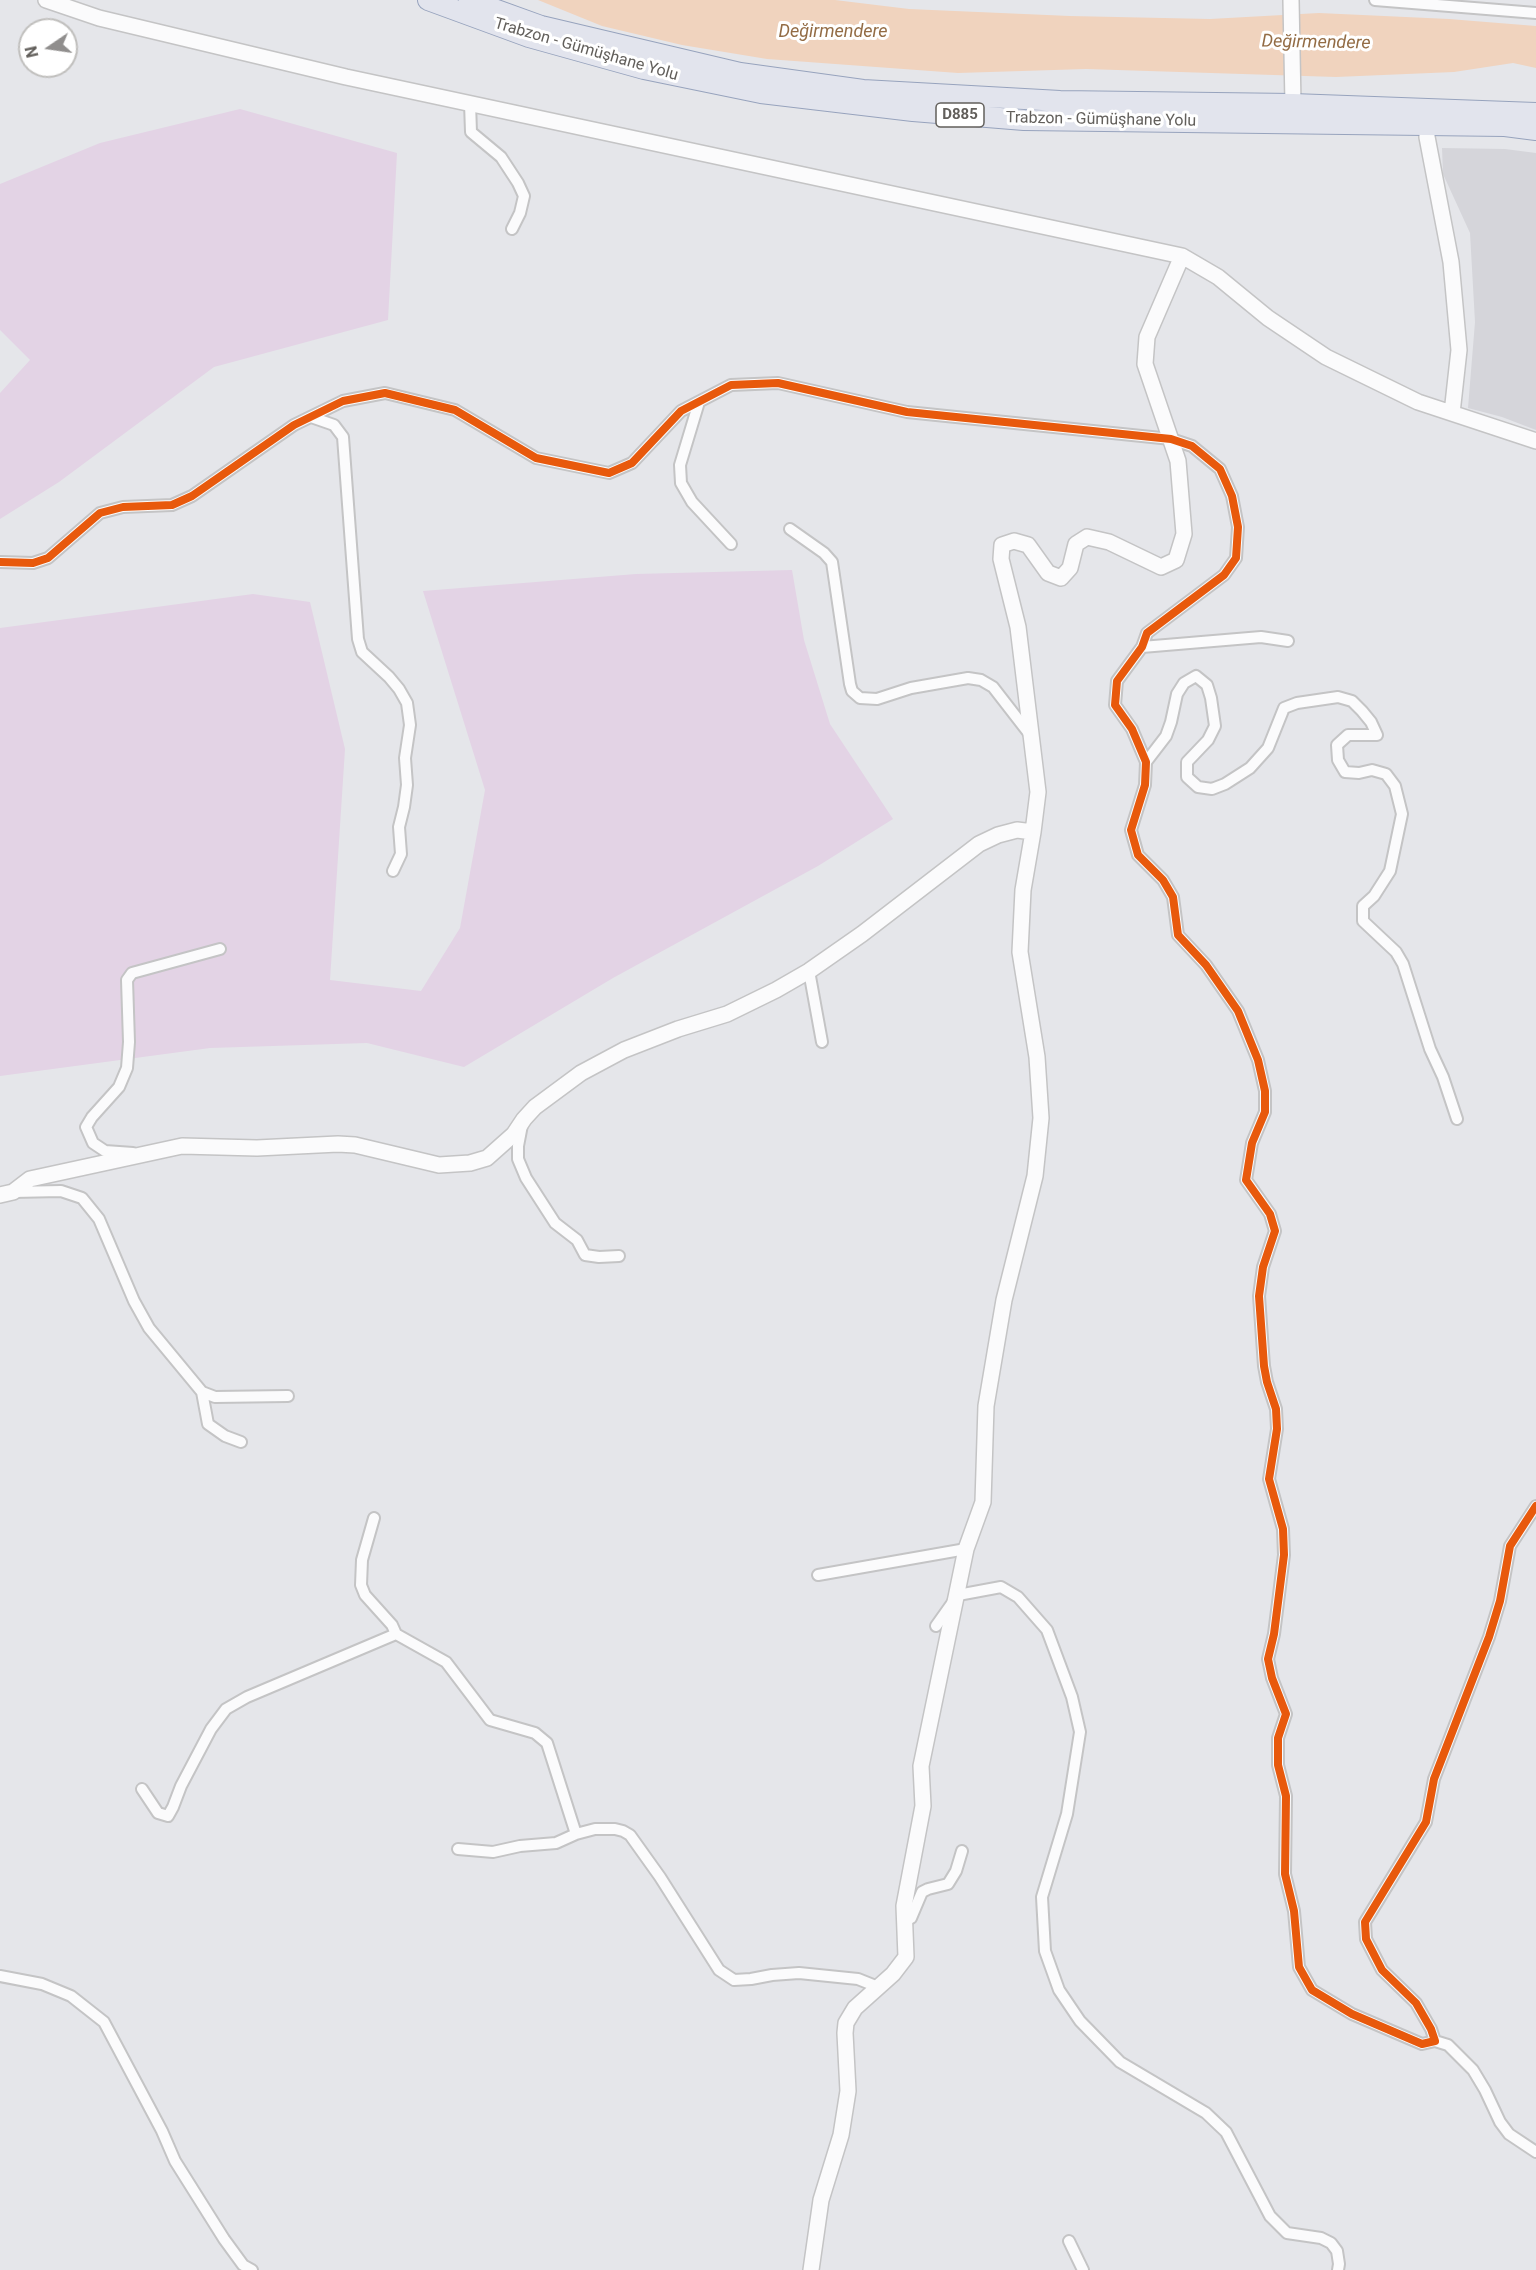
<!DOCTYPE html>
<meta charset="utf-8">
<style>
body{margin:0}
#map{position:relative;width:1536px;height:2270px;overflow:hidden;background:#e5e6ea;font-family:Roboto,sans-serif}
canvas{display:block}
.north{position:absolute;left:18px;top:18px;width:60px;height:60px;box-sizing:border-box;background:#fff;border:2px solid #c0bfbd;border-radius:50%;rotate:257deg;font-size:16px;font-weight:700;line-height:24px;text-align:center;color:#625f5b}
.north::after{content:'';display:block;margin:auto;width:21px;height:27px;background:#908e8d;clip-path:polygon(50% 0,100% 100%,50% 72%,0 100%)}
</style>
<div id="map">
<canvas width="1536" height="2270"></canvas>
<div class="north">N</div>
</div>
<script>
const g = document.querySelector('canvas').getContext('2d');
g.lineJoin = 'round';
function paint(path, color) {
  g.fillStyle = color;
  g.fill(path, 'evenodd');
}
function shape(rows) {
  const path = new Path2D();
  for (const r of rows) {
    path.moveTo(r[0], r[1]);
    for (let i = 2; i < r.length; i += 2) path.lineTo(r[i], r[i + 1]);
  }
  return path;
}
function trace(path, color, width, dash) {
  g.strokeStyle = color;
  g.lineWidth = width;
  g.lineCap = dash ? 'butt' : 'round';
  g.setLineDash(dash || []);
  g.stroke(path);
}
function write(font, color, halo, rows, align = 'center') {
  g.font = font + ' Roboto,sans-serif';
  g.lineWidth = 6;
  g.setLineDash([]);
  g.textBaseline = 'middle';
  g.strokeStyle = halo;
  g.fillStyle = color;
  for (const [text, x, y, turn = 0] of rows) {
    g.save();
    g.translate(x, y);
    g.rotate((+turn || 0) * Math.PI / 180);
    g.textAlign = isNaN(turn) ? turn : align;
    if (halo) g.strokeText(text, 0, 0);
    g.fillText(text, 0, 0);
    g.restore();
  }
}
const industrial = shape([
 [1442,148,1505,149,1536,153,1536,430,1502,417,1468,408,1475,322,1470,233,1443,174]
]);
const green = shape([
 [240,109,397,153,388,320,214,367,59,482,0,519,0,393,30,360,0,330,0,184,100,143],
 [792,570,804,640,830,724,893,819,818,866,613,978,464,1067,367,1043,210,1048,0,1076,0,628,253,594,310,602,345,749,330,980,421,991,460,928,485,790,423,591,636,574]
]);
const water = shape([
 [538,0,835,0,909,9,1070,16,1210,19,1319,13,1449,19,1536,26,1536,68,1513,63,1454,72,1336,77,1086,69,958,73,767,59,682,45,602,26]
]);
const street = shape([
 [1375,0,1536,13],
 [470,103,471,132,501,157,518,183,524,196,520,213,512,229],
 [699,402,680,465,681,483,692,502,731,544],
 [311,417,334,425,343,437,358,639,362,652,389,677,399,689,407,703,410,725,405,758,407,785,404,807,399,827,401,854,393,871],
 [790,529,824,553,832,562,850,684,852,691,860,698,877,699,911,688,968,678,981,680,993,687,1031,736],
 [0,562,33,563,48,558,100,513,123,507,172,505,192,496,294,425,343,401,385,393,455,410,536,458,609,473,632,463,681,411,731,385,778,383,907,412,1171,439,1192,446,1220,469,1232,496,1238,527,1236,558,1224,575,1147,633,1142,647,1117,681,1115,705,1132,729,1146,762,1145,785,1131,830,1138,855,1163,880,1173,897,1178,935,1206,965,1238,1011,1258,1060,1265,1091,1265,1112,1252,1143,1246,1180,1270,1214,1275,1231,1263,1267,1259,1296,1264,1366,1267,1382,1276,1409,1277,1429,1269,1479,1283,1529,1284,1555,1274,1634,1268,1659,1272,1678,1286,1714,1278,1738,1278,1765,1286,1796,1285,1874,1294,1911,1299,1967,1312,1990,1352,2014,1422,2044,1435,2041,1431,2029,1416,2003,1382,1970,1366,1939,1365,1922,1426,1822,1434,1779,1489,1637,1500,1601,1510,1546,1536,1506],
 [1142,647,1261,637,1288,641],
 [1146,762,1166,736,1171,722,1177,694,1184,683,1196,676,1207,685,1211,698,1215,726,1208,740,1187,762,1187,777,1198,787,1212,789,1225,784,1250,768,1268,748,1284,708,1297,703,1338,697,1352,701,1362,711,1371,722,1377,735,1348,735,1337,745,1338,760,1345,772,1359,773,1372,770,1386,774,1395,786,1402,814,1390,871,1374,896,1363,906,1363,921,1396,952,1403,964,1430,1049,1443,1077,1457,1119],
 [809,971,822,1042],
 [522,1125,518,1146,518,1159,526,1178,555,1223,577,1240,585,1255,599,1257,619,1256],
 [133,1153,105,1151,93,1143,86,1127,92,1117,119,1087,127,1068,129,1042,127,980,132,973,220,949],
 [13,1192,61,1191,82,1198,99,1219,134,1301,149,1328,202,1392,208,1424,225,1436,241,1442],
 [202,1392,215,1397,288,1396],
 [374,1518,362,1560,361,1585,365,1595,392,1625,396,1634,446,1662,490,1720,535,1733,547,1743,576,1834],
 [818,1575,966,1549],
 [936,1626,958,1595,1001,1587,1018,1597,1047,1630,1072,1697,1080,1732,1067,1814,1042,1897,1045,1951,1059,1990,1080,2021,1120,2062,1206,2113,1226,2132,1270,2216,1287,2233,1321,2238,1331,2243,1337,2251,1339,2264,1338,2270],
 [142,1789,158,1813,168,1816,173,1807,181,1786,211,1729,226,1709,247,1697,396,1634],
 [458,1849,493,1852,520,1846,556,1843,576,1834,595,1829,615,1829,623,1831,630,1835,660,1877,719,1970,734,1980,751,1979,772,1975,799,1973,858,1979,878,1987],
 [904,1922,911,1918,922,1892,928,1889,948,1884,956,1871,962,1851],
 [0,1976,42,1984,71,1996,104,2022,162,2131,175,2161,224,2239,243,2265,252,2270],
 [1435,2041,1448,2045,1473,2070,1485,2090,1500,2122,1509,2134,1536,2152],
 [1069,2241,1083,2270]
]);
const secondary = shape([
 [46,0,99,18,346,77,1182,256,1218,277,1268,318,1326,357,1418,402,1536,441],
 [1291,0,1293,104],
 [1427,125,1427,137,1451,262,1459,350,1452,413],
 [0,1195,13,1192,30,1179,182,1146,257,1148,338,1144,355,1145,439,1165,470,1163,487,1158,514,1134,524,1119,535,1107,581,1073,624,1050,678,1029,727,1014,776,990,809,971,862,934,979,844,998,835,1017,830,1033,832],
 [811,2270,821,2200,841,2135,848,2091,845,2033,846,2023,855,2008,893,1974,906,1957,904,1906,923,1806,921,1766,966,1549,983,1502,986,1406,1004,1300,1035,1176,1041,1118,1037,1057,1020,952,1023,890,1033,832,1038,792,1018,627,1001,559,1002,545,1014,541,1028,545,1048,573,1061,578,1070,568,1076,544,1087,537,1109,542,1161,567,1176,560,1184,534,1178,461,1145,364,1147,337,1182,256]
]);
const highway = shape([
 [428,0,529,37,644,69,761,93,913,111,1024,120,1505,126,1536,130],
 [469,0,541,26,740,73,863,90,1060,101,1293,104,1536,113]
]);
const cycleway = shape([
 [0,562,33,563,48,558,100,513,123,507,172,505,192,496,294,425,343,401,385,393,455,410,536,458,609,473,632,463,681,411,731,385,778,383,907,412,1171,439,1192,446,1220,469,1232,496,1238,527,1236,558,1224,575,1147,633,1142,647,1117,681,1115,705,1132,729,1146,762,1145,785,1131,830,1138,855,1163,880,1173,897,1178,935,1206,965,1238,1011,1258,1060,1265,1091,1265,1112,1252,1143,1246,1180,1270,1214,1275,1231,1263,1267,1259,1296,1264,1366,1267,1382,1276,1409,1277,1429,1269,1479,1283,1529,1284,1555,1274,1634,1268,1659,1272,1678,1286,1714,1278,1738,1278,1765,1286,1796,1285,1874,1294,1911,1299,1967,1312,1990,1352,2014,1422,2044,1435,2041,1431,2029,1416,2003,1382,1970,1366,1939,1365,1922,1426,1822,1434,1779,1489,1637,1500,1601,1510,1546,1536,1506]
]);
const shields = [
 [960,115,48]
];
const shieldNames = [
 ["D885",960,115]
];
const streetNames = [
 ["Trabzon - Gümüşhane Yolu",586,50,16],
 ["Trabzon - Gümüşhane Yolu",1101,120,1]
];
const waterNames = [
 ["Değirmendere",833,32],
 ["Değirmendere",1316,43,1]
];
paint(industrial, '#d5d5da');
paint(green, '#e3d3e5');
paint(water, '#f0d3be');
trace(street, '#c4c4c5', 14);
trace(secondary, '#c4c4c5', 18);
trace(highway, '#97a3bd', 22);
trace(street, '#fbfbfc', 10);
trace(secondary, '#fbfbfc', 15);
trace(highway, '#e2e4ed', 20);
trace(cycleway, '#e8590c', 8);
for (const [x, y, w] of shields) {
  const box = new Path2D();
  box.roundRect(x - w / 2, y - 12, w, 24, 4.5);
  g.fillStyle = '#fff';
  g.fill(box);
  trace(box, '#625f5b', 1.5);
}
write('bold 15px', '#625f5b', null, shieldNames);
write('16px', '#625f5b', '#fff', streetNames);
write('italic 18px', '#936c45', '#fff', waterNames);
</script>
